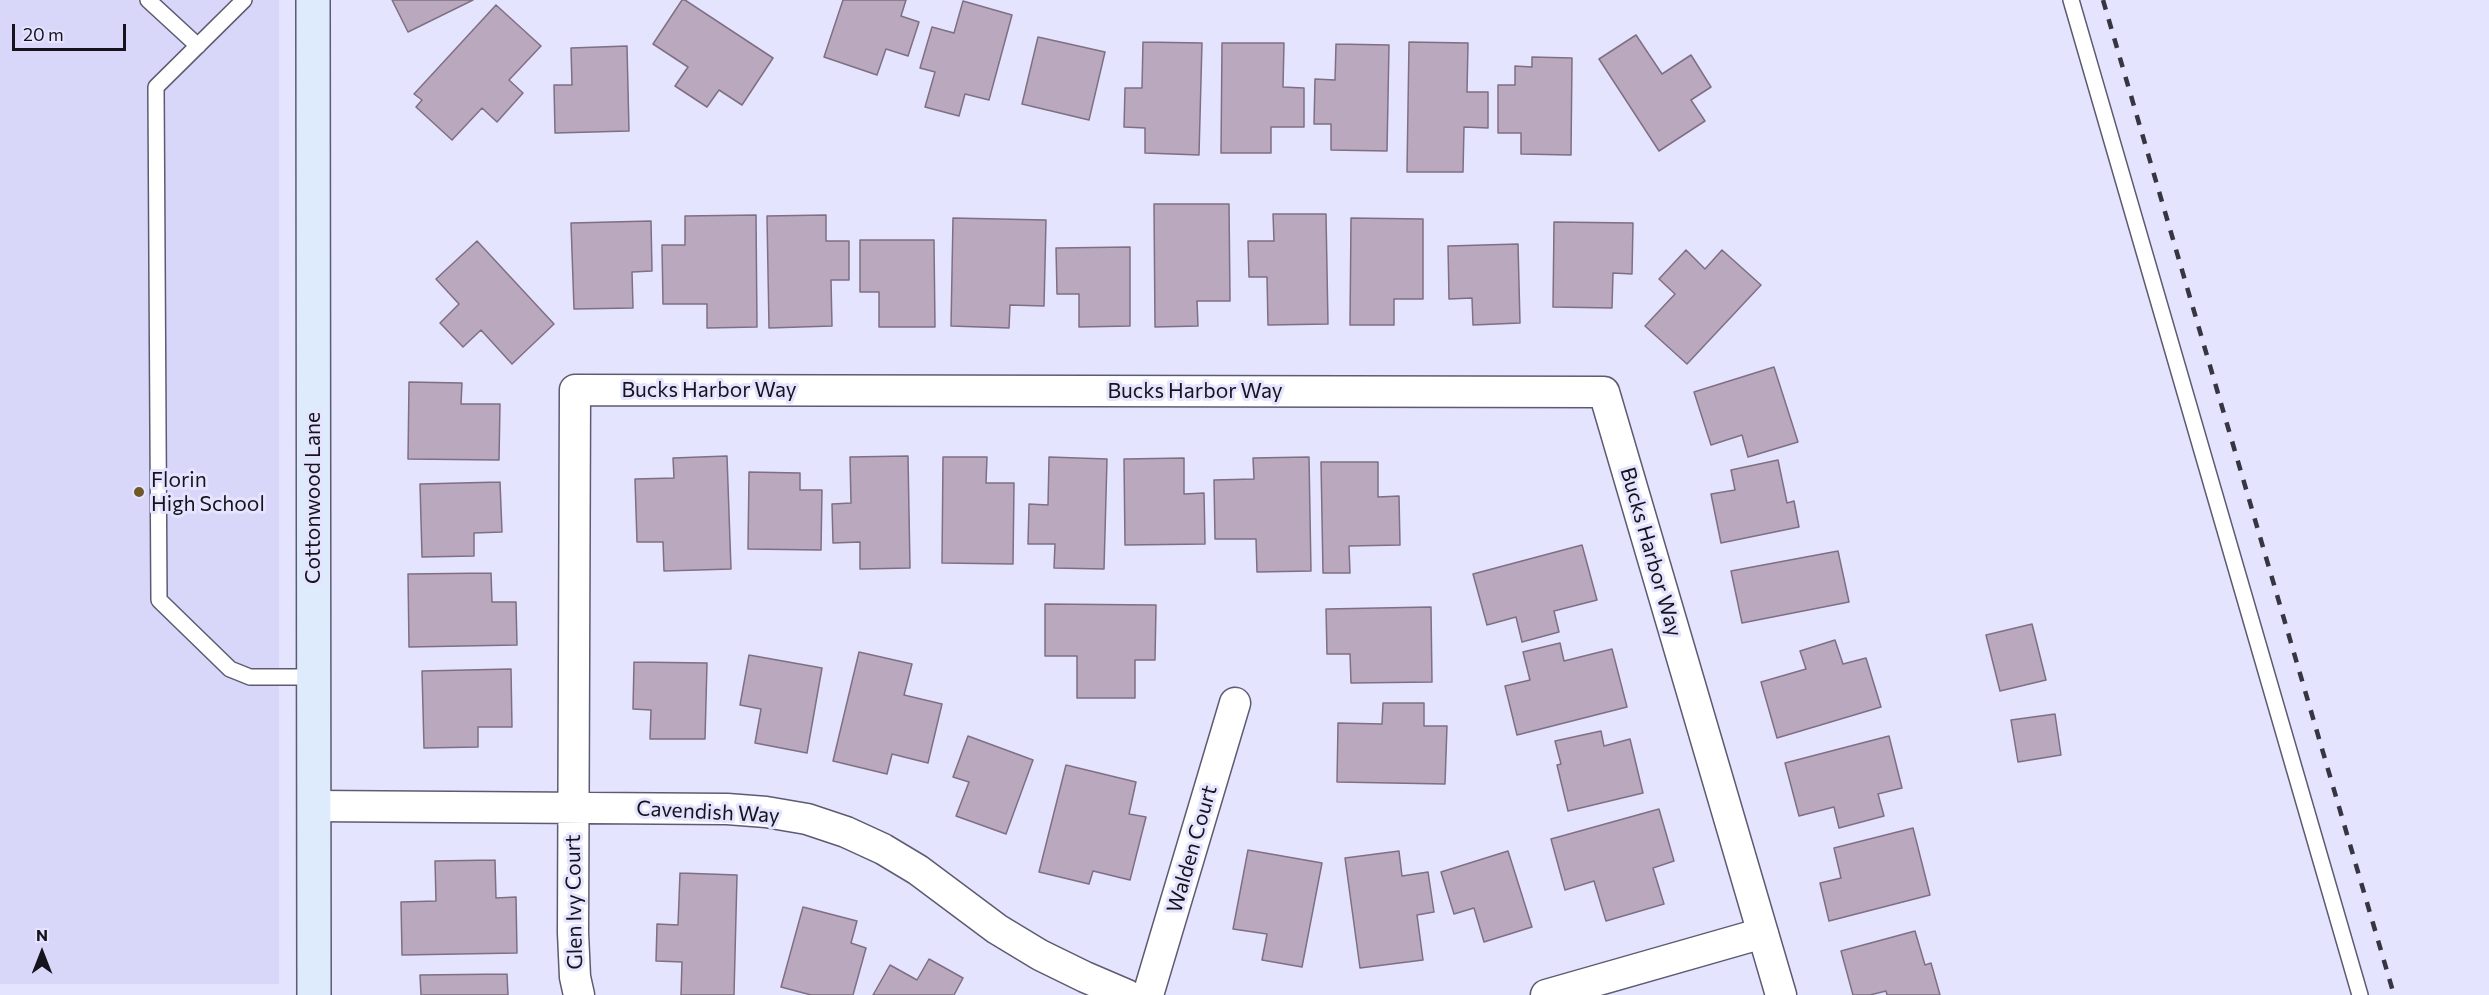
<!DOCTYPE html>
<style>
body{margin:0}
#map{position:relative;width:2489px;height:995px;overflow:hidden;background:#e5e4ff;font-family:Commissioner,sans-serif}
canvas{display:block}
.north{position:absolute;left:12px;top:923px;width:60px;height:60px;-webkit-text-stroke:4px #e5e4ff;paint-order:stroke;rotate:0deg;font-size:16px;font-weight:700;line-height:24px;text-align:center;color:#15141d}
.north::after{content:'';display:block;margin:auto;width:21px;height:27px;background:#15141d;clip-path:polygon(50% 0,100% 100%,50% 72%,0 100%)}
.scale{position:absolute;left:12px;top:24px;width:114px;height:27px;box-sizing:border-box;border:3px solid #15141d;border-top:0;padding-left:8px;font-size:18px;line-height:21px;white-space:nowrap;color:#15141d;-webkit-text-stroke:4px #e5e4ff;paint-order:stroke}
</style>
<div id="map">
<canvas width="2489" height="995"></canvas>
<div class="north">N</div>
<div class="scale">20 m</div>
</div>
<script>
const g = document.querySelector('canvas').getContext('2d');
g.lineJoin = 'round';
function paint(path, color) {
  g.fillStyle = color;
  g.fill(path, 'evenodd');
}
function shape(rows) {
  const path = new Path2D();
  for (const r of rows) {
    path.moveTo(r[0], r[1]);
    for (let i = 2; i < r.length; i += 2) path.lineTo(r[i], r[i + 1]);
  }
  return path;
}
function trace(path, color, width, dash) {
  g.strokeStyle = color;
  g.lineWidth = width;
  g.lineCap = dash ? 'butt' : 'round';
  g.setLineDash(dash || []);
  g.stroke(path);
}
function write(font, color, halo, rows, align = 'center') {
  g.font = font + ' Commissioner,sans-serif';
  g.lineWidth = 6;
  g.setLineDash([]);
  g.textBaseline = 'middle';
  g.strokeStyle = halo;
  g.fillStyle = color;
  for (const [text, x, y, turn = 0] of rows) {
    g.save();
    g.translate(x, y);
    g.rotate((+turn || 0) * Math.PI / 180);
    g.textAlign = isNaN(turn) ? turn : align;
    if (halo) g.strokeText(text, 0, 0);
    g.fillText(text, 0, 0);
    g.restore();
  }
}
const built = shape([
 [0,0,279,0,279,984,0,984]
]);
const building = shape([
 [392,0,473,0,408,32,392,0],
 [682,0,685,0,773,58,742,105,719,90,707,107,675,86,688,67,653,44,682,0],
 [843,0,906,0,901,16,919,22,908,56,886,49,877,75,824,57,843,0],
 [963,1,1012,15,989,100,965,94,959,116,925,107,935,72,920,68,932,27,954,33,963,1],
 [496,5,541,46,509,80,523,93,497,122,482,108,452,140,416,107,422,100,414,94,496,5],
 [1636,35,1662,74,1691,55,1711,87,1691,100,1705,121,1659,151,1599,59,1636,35],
 [1038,37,1105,52,1089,120,1022,104,1038,37],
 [1143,42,1202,43,1199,155,1145,153,1145,128,1124,127,1125,88,1142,88,1143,42],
 [1409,42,1468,43,1467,92,1488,92,1488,128,1464,127,1463,172,1407,172,1409,42],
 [1222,43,1284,43,1283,87,1304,88,1304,127,1271,127,1271,153,1221,153,1222,43],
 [1336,44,1389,45,1387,151,1331,150,1331,124,1314,124,1315,79,1335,80,1336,44],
 [627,46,629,131,555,133,554,85,572,85,571,48,627,46],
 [1532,57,1572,58,1571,155,1521,154,1521,133,1498,133,1498,85,1515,85,1515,66,1532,67,1532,57],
 [1154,204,1229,204,1230,301,1197,301,1198,326,1155,327,1154,204],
 [1273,214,1326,214,1328,324,1268,325,1267,277,1249,277,1248,241,1274,241,1273,214],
 [756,215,757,327,707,328,707,304,663,304,662,245,685,245,685,216,756,215],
 [826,215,826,241,849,241,849,280,831,280,832,326,769,328,767,216,826,215],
 [953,218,1046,220,1044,306,1010,305,1009,328,951,326,953,218],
 [1351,218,1423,219,1423,299,1394,299,1394,325,1350,325,1351,218],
 [651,221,652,271,632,272,633,308,574,309,571,223,651,221],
 [1554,222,1633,223,1632,274,1613,273,1612,308,1553,307,1554,222],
 [860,240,934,240,935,327,879,327,879,292,860,292,860,240],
 [477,241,554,324,512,364,481,330,463,347,440,323,459,304,436,279,477,241],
 [1518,244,1520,323,1473,325,1472,298,1449,299,1448,246,1518,244],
 [1130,247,1130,326,1079,327,1079,294,1057,294,1056,248,1130,247],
 [1686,250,1705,269,1722,250,1761,285,1687,364,1645,326,1675,294,1659,279,1686,250],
 [1774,367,1798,442,1748,457,1742,435,1711,445,1694,392,1774,367],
 [409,382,462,383,461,404,500,404,499,460,408,459,409,382],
 [727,456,731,569,664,571,663,542,637,542,635,479,674,478,673,458,727,456],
 [908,456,910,568,860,569,860,542,833,543,832,504,851,503,850,457,908,456],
 [943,457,987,457,986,483,1014,483,1013,564,942,563,943,457],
 [1049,457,1107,459,1104,569,1054,568,1055,544,1028,544,1029,504,1048,505,1049,457],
 [1309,457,1311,571,1257,572,1256,539,1215,539,1214,480,1254,479,1253,458,1309,457],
 [1184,458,1184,494,1204,493,1205,544,1125,545,1124,459,1184,458],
 [1778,460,1787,503,1794,501,1799,527,1721,543,1711,494,1735,490,1731,470,1778,460],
 [1321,462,1378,462,1378,497,1399,496,1400,545,1349,546,1350,573,1323,573,1321,462],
 [749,472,800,473,800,490,822,490,821,550,748,549,749,472],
 [500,482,502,532,474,533,474,556,422,557,420,484,500,482],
 [1582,545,1597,600,1554,611,1559,632,1522,642,1516,617,1487,625,1473,574,1582,545],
 [1838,551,1849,602,1742,623,1731,571,1838,551],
 [491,573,492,602,516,602,517,645,409,647,408,574,491,573],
 [1045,604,1156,605,1155,660,1135,660,1135,698,1077,698,1077,656,1045,656,1045,604],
 [1431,607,1432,682,1351,683,1350,654,1327,654,1326,609,1431,607],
 [2032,624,2046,680,2000,691,1986,635,2032,624],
 [1835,640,1843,664,1866,658,1881,707,1777,738,1761,682,1806,669,1800,651,1835,640],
 [1560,643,1564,661,1612,649,1627,707,1517,735,1505,686,1530,680,1523,652,1560,643],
 [859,652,912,664,904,695,942,704,928,763,892,754,887,774,833,761,859,652],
 [749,655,822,668,807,753,755,743,761,709,740,705,749,655],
 [634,662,707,663,705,739,650,739,651,710,633,709,634,662],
 [511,669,512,727,478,727,478,747,424,748,422,671,511,669],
 [1383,703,1424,703,1424,726,1447,726,1445,784,1337,782,1338,723,1382,724,1383,703],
 [2055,714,2061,755,2018,762,2011,720,2055,714],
 [1601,731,1604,746,1630,739,1643,793,1568,811,1557,765,1561,764,1555,741,1601,731],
 [968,736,1033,760,1006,834,956,816,969,782,953,777,968,736],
 [1889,736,1902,788,1878,794,1884,816,1839,828,1834,807,1799,816,1785,763,1889,736],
 [1066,765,1136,782,1129,814,1146,817,1130,880,1093,871,1089,884,1039,872,1066,765],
 [1659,809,1674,861,1653,868,1664,904,1606,921,1594,881,1565,890,1551,839,1659,809],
 [1913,828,1930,895,1829,921,1820,883,1841,878,1834,848,1913,828],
 [1248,850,1322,863,1302,967,1262,960,1267,934,1233,929,1248,850],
 [1399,851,1402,876,1428,872,1434,912,1417,915,1423,960,1360,968,1345,858,1399,851],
 [1508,851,1532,927,1484,942,1474,908,1454,914,1441,872,1508,851],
 [495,860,496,898,516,897,517,953,402,955,401,902,436,901,435,861,495,860],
 [680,873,737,875,734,995,681,995,682,962,656,961,657,924,678,925,680,873],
 [803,907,857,921,851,943,866,948,853,995,811,995,781,987,803,907],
 [1915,931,1925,965,1931,963,1940,995,1887,995,1886,991,1870,995,1853,995,1841,951,1915,931],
 [929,959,963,978,954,995,873,995,890,965,917,980,929,959],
 [507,974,508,995,421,995,420,975,507,974]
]);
const lane = shape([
 [148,0,198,46],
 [244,0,156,87,159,600,230,669,250,677,313,677],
 [2071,0,2360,995]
]);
const street = shape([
 [313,806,727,809,766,812,807,819,846,832,883,849,918,870,997,929,1040,955,1085,977,1127,995],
 [579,995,575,977,573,933,575,390,1604,392,1781,995],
 [1148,995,1235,703],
 [1546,995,1763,933]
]);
const secondary = shape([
 [313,0,314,995]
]);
const rail = shape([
 [2103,0,2394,995]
]);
const markers = [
 [139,492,6,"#705929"]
];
const streetNames = [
 ["Bucks Harbor Way",709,390],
 ["Bucks Harbor Way",1195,391],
 ["Cottonwood Lane",313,498,-90],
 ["Bucks Harbor Way",1651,552,74],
 ["Cavendish Way",708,812,3],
 ["Walden Court",1192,849,-74],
 ["Glen Ivy Court",574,902,-91]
];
const poiNames = [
 ["Florin",151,480],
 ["High School",151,504]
];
paint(built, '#d9d7f9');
paint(building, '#b9a8be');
trace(building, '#7f6f83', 1.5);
trace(lane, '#5c5b71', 18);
trace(street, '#5c5b71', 33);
trace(secondary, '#5c5b71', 36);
trace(lane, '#fff', 15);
trace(street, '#fff', 30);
trace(secondary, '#ddebfd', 33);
trace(rail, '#363541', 4.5, [10, 10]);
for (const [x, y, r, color] of markers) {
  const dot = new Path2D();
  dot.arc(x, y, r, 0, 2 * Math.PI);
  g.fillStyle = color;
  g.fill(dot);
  trace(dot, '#e5e4ff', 2);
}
write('21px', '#15141d', '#e5e4ff', streetNames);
write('21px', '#15141d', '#e5e4ff', poiNames, 'left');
</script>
